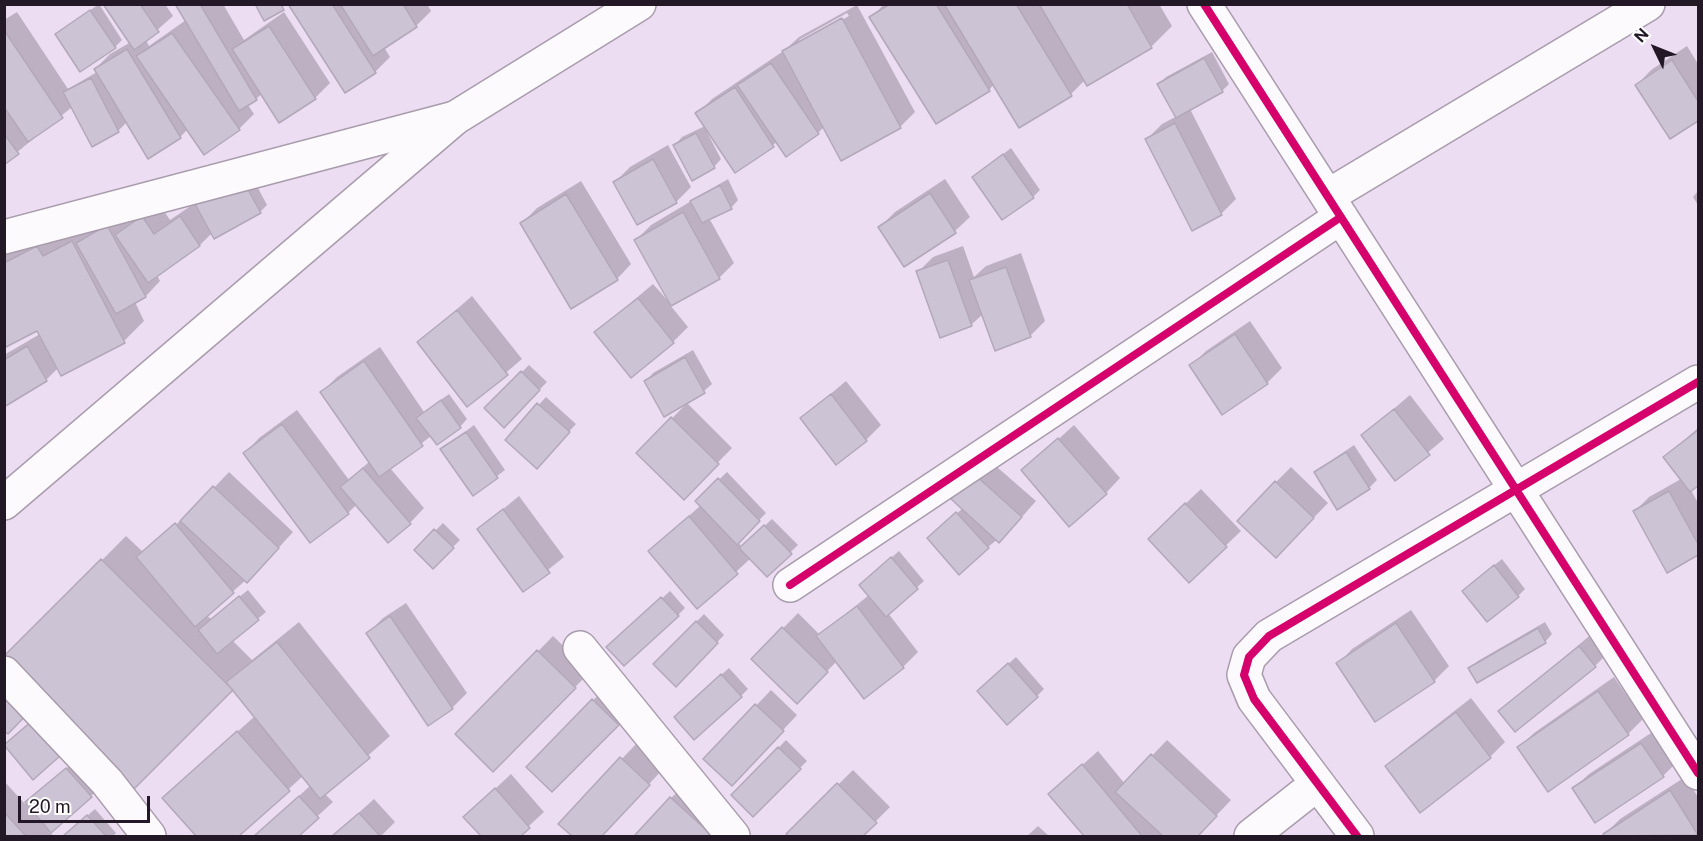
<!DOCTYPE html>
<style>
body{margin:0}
#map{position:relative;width:1703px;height:841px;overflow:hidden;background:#edddf3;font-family:"Public Sans",sans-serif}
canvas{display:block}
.frame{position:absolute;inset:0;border:6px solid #231826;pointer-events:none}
.north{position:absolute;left:1625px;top:18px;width:60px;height:60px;-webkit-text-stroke:4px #fff;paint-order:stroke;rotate:313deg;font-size:16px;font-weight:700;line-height:24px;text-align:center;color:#231826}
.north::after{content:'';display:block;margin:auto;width:21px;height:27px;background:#231826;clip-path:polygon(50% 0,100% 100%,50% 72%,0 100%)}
.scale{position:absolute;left:18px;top:796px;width:132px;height:27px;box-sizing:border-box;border:3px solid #231826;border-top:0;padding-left:8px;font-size:18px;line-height:21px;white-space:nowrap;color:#231826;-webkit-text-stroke:4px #fff;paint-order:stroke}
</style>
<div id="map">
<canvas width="1703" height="841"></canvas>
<div class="frame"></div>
<div class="north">N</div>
<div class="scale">20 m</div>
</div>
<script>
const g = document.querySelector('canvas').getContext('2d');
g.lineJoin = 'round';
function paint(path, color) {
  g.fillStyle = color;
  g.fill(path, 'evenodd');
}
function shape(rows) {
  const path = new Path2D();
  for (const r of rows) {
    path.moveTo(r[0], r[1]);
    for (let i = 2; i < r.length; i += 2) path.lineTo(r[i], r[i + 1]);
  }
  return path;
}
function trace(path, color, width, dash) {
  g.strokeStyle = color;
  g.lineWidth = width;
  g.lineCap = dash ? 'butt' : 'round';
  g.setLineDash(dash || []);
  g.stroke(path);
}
const shadow = shape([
 [99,4,122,40,115,47,57,34],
 [104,4,165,4,173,16,146,40,149,46,186,20,177,4,223,4,244,40,284,12,330,83,315,98,262,94,248,105,254,114,239,129,204,153,188,129,180,137,127,122,118,131,72,107,4,163,4,20,17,12,68,89,97,72,95,69,110,54,131,42],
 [289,4,427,4,431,11,416,26,384,47,390,57,375,72],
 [884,4,1159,4,1172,26,1151,47,1088,84,1085,80,1071,94,994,84,989,90,871,18],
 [857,5,915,112,900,127,824,127,818,133,777,142,735,171,710,133,708,134,721,159,714,167,675,145,682,137,705,126,697,114,712,99,785,50,799,37],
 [847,13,849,16,799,43,799,40],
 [1687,46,1698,64,1698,119,1671,137,1637,85,1651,70],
 [1212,52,1229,84,1222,91,1190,109,1236,199,1221,214,1147,139,1162,124,1177,116,1159,84,1166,77],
 [668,145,691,187,676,202,615,182,630,167],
 [1011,148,1040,190,1033,197,974,177],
 [250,173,267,205,260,212,212,233,200,245,157,275,160,281,146,296,135,302,144,321,124,341,58,368,46,380,4,405,4,355,40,334,38,329,4,346,4,254,58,226,122,212,128,223,158,202,170,220,195,203,197,205],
 [728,179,738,200,731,208,709,218,734,263,719,278,670,305,688,327,673,342,596,332,653,284,670,303,636,240,651,225],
 [945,179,970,217,955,231,905,265,880,227,895,212],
 [581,181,631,264,617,279,522,223,537,208],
 [1698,191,1698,205,1693,197],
 [963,246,974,277,986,266,1021,253,1045,321,1030,336,983,314,971,325,918,272,933,257],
 [472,296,522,359,468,405,419,342],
 [1250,321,1282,368,1267,383,1222,413,1191,366,1206,351],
 [380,347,424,412,449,394,467,419,460,427,431,436,390,468,424,508,410,523,357,504,348,513,245,453,259,438,297,410,349,480,370,461,322,392,337,377],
 [693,350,712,384,704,391,665,415,646,381,653,373],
 [529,365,547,382,504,426,486,408],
 [846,381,881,425,866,440,802,418],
 [1410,395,1444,439,1396,479,1363,435],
 [546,397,576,424,544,459,507,440],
 [687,403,732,448,684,497,638,453],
 [474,425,505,470,473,494,442,449],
 [1074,425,1120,478,1106,493,1023,471],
 [1698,428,1698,484,1691,490,1698,503,1698,553,1667,571,1635,511,1649,497,1681,479,1665,457],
 [1354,445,1377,480,1369,488,1315,472],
 [990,461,1036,501,1014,526,988,547,937,531,963,508,953,499],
 [1291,467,1328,503,1291,541,1276,482],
 [229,472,293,532,262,566,206,615,211,619,248,590,266,612,232,640,252,660,299,622,390,736,325,794,333,802,296,836,255,836,311,785,303,776,237,836,198,836,164,798,255,716,233,688,75,740,6,746,45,710,37,702,4,729,4,653,7,656,126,536,143,552,192,511],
 [727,472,766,513,738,542,742,547,772,519,798,545,767,575,751,558,698,607,650,551,701,505,697,501],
 [1201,489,1241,531,1189,581,1164,524],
 [519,496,564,557,523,590,479,529],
 [443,523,460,540,433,567,416,550],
 [899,551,924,581,888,613,918,652,903,667,837,661,797,702,753,659,798,613,820,635,869,595,868,578],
 [1502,559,1525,589,1518,596,1471,584],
 [670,591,685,608,678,615,616,640],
 [406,603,467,693,452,708,368,633,383,618],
 [1411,610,1449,666,1434,681,1338,664,1352,649],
 [704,614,724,635,676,685,655,664],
 [1545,622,1552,634,1545,642,1470,668,1478,661],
 [1594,632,1610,651,1595,666,1500,711],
 [553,636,590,672,493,770,457,734],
 [1016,657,1044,689,1037,696,986,684],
 [729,668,748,689,741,696,683,709],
 [1614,677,1643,719,1628,734,1519,747,1534,733],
 [608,685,632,709,552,790,528,767],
 [771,690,797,715,747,769,705,759],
 [1471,698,1505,742,1490,757,1387,766,1402,752],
 [1657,729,1678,761,1663,776,1574,788,1589,774],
 [786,740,807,761,753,815,733,795],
 [1167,740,1231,800,1197,836,1086,836,1050,794,1098,751,1125,784],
 [636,744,663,769,601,836,574,836,560,824],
 [75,761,99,789,49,832,54,836,4,836,4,781,25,804],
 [853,770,890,807,861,836,791,836,788,834],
 [511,774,544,812,518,836,483,836,465,817],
 [1685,777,1698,797,1698,833,1694,836,1606,836,1605,834,1620,819],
 [686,784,714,836,636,836,671,798],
 [374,799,395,822,381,836,333,836],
 [95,809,116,833,113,836,64,836],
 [1038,826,1049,836,1027,836]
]);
const building = shape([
 [103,4,140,4,159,32,134,50,103,4],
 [175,4,200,4,257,100,239,111,175,4],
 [255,4,281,4,284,10,264,21,255,4],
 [288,4,332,4,376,73,345,93,288,4],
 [340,4,403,4,417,27,373,56,340,4],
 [890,4,936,4,990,91,936,124,869,17,890,4],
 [944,4,1016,4,1072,96,1019,128,944,4],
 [1039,4,1127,4,1152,48,1087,86,1039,4],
 [90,10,116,48,80,72,55,34,90,10],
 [842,18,901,128,841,161,782,51,842,18],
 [269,26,316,99,279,123,232,49,269,26],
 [4,30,63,118,28,142,4,107,4,30],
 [172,33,240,130,204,155,136,56,172,33],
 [127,49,181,138,148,159,94,69,127,49],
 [1204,58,1223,92,1176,118,1157,84,1204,58],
 [1672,60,1698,101,1698,121,1670,139,1635,85,1672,60],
 [771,63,819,134,786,157,737,85,771,63],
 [91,78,119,132,92,147,63,92,91,78],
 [735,87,774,147,735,173,695,113,735,87],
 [1175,123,1222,215,1192,231,1145,139,1175,123],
 [696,133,715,168,692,181,673,145,696,133],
 [4,134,19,154,4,165,4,134],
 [1003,154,1034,198,1002,220,972,177,1003,154],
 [653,159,677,203,637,225,613,182,653,159],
 [242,179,261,213,214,239,195,204,242,179],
 [720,185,732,209,702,223,690,201,720,185],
 [930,193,956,233,904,267,878,227,930,193],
 [566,194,618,280,571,309,520,223,566,194],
 [683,212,720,279,671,306,634,240,683,212],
 [142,216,154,234,180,216,200,246,148,283,115,235,142,216],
 [107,225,146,297,116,314,76,243,107,225],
 [72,241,125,343,61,376,37,331,4,348,4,263,37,246,43,256,72,241],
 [948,260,972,326,940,338,916,271,948,260],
 [1006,267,1031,337,995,351,969,280,1006,267],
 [638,298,674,343,631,378,594,332,638,298],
 [457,310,508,375,467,407,417,342,457,310],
 [1235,334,1268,384,1222,415,1189,365,1235,334],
 [27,346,47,381,4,407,4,360,27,346],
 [685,357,705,393,664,417,644,381,685,357],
 [364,361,423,446,379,477,320,392,364,361],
 [521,371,540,390,504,428,484,408,521,371],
 [831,394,867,441,836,465,800,418,831,394],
 [441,400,461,428,437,445,416,418,441,400],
 [537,403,570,432,537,469,505,440,537,403],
 [1394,409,1430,455,1395,481,1361,435,1394,409],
 [671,417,719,464,684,500,636,453,671,417],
 [282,424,349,514,310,543,243,453,282,424],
 [1698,430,1698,486,1690,492,1663,457,1698,430],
 [466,432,498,478,473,496,440,449,466,432],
 [1058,438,1107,494,1069,527,1021,470,1058,438],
 [1346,452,1370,489,1337,510,1314,472,1346,452],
 [363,468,411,524,388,543,340,487,363,468],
 [974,474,1022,517,999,543,951,499,974,474],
 [718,478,760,521,737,545,695,501,718,478],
 [1275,481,1314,518,1276,558,1237,521,1275,481],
 [213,486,279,548,247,583,180,521,213,486],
 [1669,491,1698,544,1698,555,1667,573,1633,511,1669,491],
 [1185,503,1227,547,1189,583,1148,539,1185,503],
 [503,509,550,573,523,592,477,529,503,509],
 [956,512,989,548,959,575,927,538,956,512],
 [689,516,738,574,697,609,648,551,689,516],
 [175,523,234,593,195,627,136,557,175,523],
 [764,525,792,554,767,577,739,548,764,525],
 [434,529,454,548,433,569,414,550,434,529],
 [891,557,918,589,886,617,859,585,891,557],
 [101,559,233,690,128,795,4,672,4,656,101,559],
 [1494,565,1519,597,1487,622,1462,591,1494,565],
 [239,596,259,620,217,654,198,630,239,596],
 [661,597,679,616,624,666,606,647,661,597],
 [857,606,904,668,864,699,816,636,857,606],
 [390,616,453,709,428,726,366,633,390,616],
 [696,621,718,643,676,687,653,664,696,621],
 [1396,623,1435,682,1375,722,1336,663,1396,623],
 [782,627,828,672,797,704,751,659,782,627],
 [1538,628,1546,643,1477,683,1468,668,1538,628],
 [277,642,370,758,320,799,226,682,277,642],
 [1579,646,1596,667,1515,732,1498,711,1579,646],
 [537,650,576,688,493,772,455,734,537,650],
 [1008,663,1038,697,1007,725,977,691,1008,663],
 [721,674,742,697,694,740,674,717,721,674],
 [4,681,33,708,8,734,4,731,4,681],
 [1598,691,1629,735,1548,792,1517,747,1598,691],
 [592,699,619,725,552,792,526,767,592,699],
 [755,704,784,731,732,786,703,759,755,704],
 [1456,712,1491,758,1420,813,1385,766,1456,712],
 [41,713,70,747,33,780,4,745,41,713],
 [237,731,290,791,239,836,196,836,162,798,237,731],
 [1641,743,1664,777,1595,823,1572,788,1641,743],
 [778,747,801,769,753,817,731,795,778,747],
 [1151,754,1217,816,1198,836,1163,836,1115,792,1151,754],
 [620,757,650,785,602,836,572,836,558,824,620,757],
 [1082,764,1142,836,1084,836,1048,794,1082,764],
 [66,768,92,797,51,833,25,802,66,768],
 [837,783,877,823,863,836,789,836,786,834,837,783],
 [495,788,530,828,521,836,481,836,463,817,495,788],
 [1670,790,1698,835,1605,836,1603,834,1670,790],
 [299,796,319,818,299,836,254,836,299,796],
 [670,797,713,836,634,836,670,797],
 [4,812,26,836,4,836,4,812],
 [359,813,380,836,332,836,359,813],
 [87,815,106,836,63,836,87,815]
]);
const minor = shape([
 [1204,4,1698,773],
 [1328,196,1648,4],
 [4,237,455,118],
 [790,585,1341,217],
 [580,648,733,836],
 [4,673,107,782,149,836],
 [1251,836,1317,784],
 [1357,836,1254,699,1244,675,1249,657,1269,636,1698,382]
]);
const secondary = shape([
 [4,503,455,118,639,4]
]);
const cycleway = shape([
 [1204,4,1698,773],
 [790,585,1341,217],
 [1357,836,1254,699,1244,675,1249,657,1269,636,1698,382]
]);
paint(shadow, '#0003');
paint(building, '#ccc3d4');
trace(building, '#b2a8ba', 1.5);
trace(minor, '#a89cac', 36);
trace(secondary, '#a89cac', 36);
trace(minor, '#fcfafd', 33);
trace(secondary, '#fcfafd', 33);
trace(cycleway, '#d6006c', 8);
</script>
